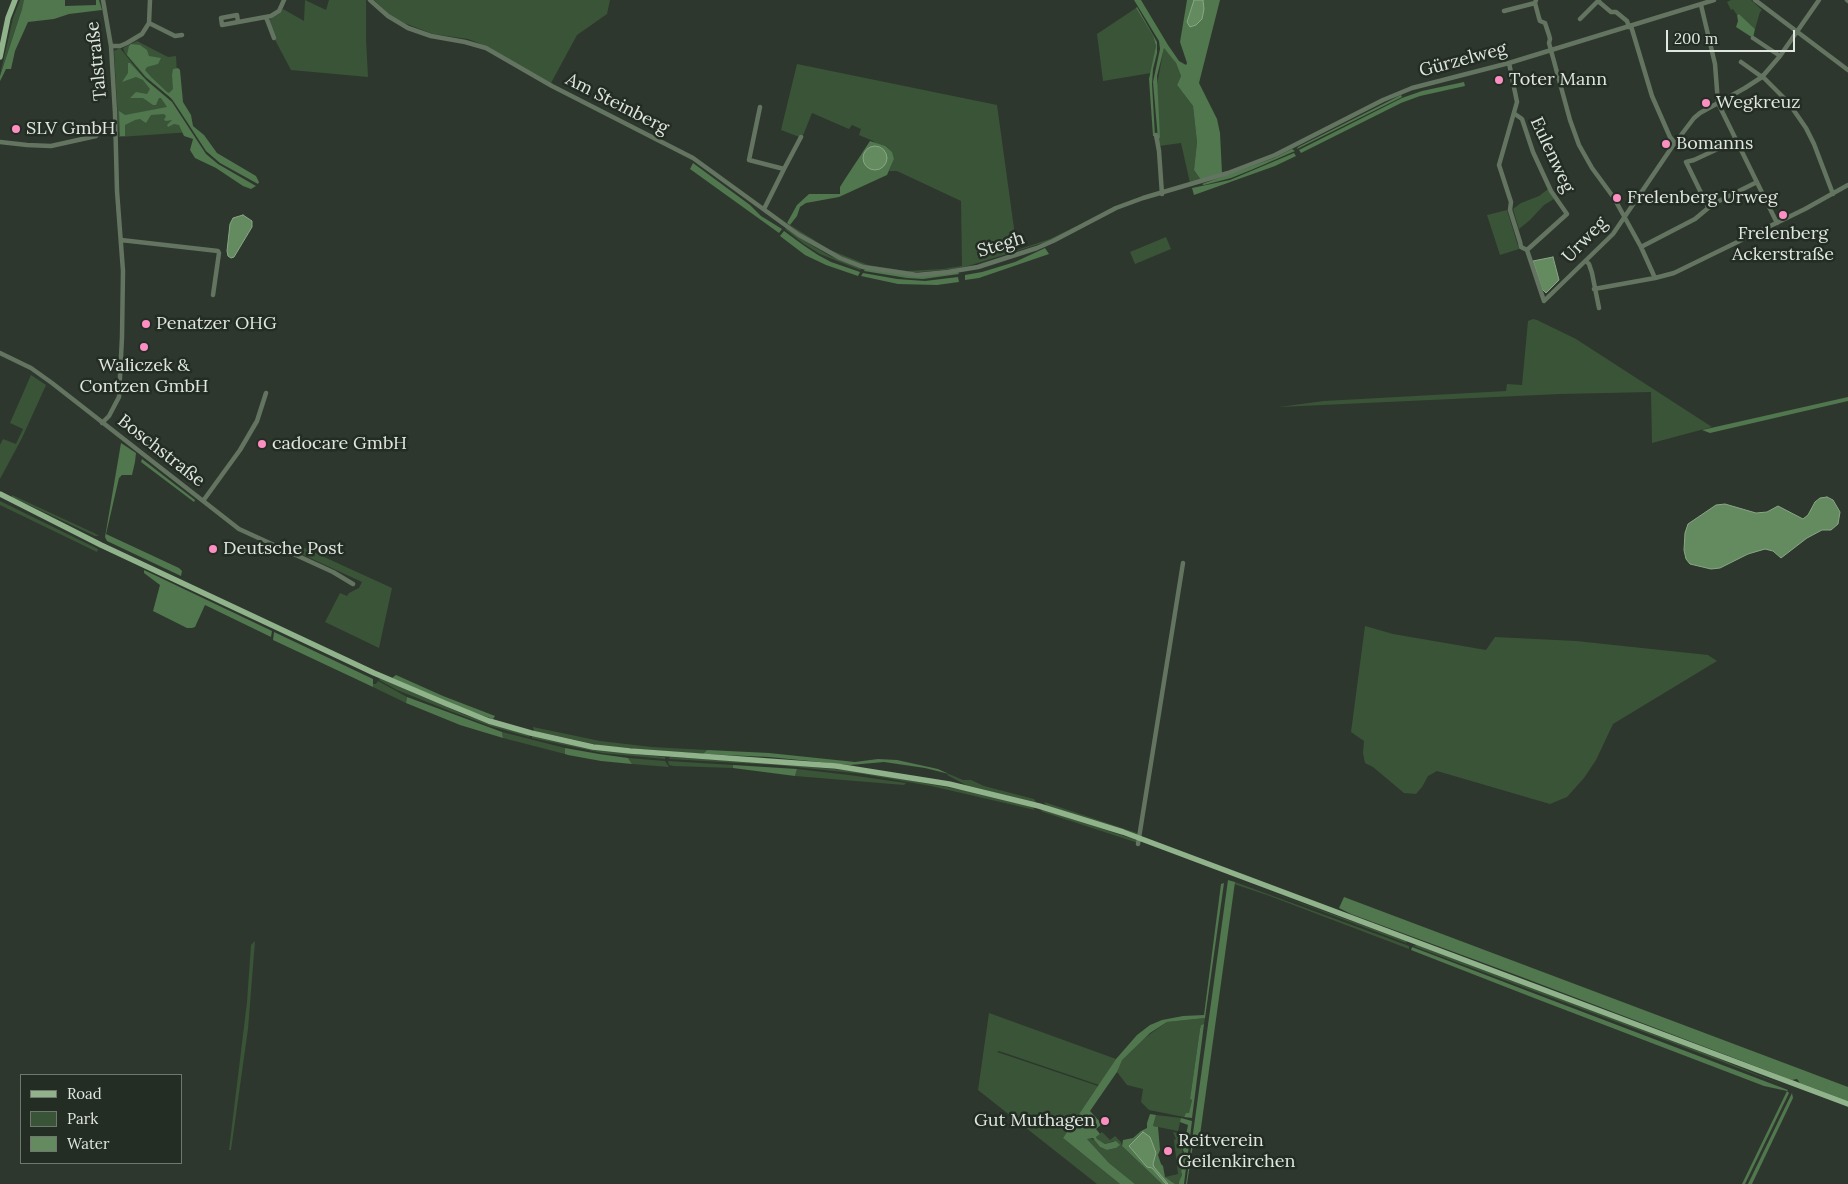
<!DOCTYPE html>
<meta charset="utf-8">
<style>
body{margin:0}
#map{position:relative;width:1848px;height:1184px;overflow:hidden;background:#2e372d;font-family:Lora,serif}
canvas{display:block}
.legend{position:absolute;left:20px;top:1074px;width:162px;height:90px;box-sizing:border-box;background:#242d23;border:1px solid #6f776f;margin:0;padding:6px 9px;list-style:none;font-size:15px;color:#e0e6e0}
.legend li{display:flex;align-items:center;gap:10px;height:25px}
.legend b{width:25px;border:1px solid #6f776f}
.scale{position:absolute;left:1666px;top:30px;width:129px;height:22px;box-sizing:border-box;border:2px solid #e0e6e0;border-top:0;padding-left:6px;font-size:15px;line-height:18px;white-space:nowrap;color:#e0e6e0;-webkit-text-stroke:4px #242d23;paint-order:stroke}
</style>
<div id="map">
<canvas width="1848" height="1184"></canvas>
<ul class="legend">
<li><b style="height:6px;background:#90b38c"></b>Road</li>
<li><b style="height:14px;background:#3a5437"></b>Park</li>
<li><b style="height:14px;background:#648b60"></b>Water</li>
</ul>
<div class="scale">200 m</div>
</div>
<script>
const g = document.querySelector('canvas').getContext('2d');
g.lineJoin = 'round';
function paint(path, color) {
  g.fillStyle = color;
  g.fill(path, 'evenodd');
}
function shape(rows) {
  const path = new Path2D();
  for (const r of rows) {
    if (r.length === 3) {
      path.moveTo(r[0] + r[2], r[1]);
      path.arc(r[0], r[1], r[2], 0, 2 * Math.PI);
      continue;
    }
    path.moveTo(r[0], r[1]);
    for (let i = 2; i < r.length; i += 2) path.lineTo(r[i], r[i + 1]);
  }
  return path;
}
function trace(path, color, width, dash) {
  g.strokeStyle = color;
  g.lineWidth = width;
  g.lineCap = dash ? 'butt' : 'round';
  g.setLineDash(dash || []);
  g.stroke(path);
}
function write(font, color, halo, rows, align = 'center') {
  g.font = font + ' Lora,serif';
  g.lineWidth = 5;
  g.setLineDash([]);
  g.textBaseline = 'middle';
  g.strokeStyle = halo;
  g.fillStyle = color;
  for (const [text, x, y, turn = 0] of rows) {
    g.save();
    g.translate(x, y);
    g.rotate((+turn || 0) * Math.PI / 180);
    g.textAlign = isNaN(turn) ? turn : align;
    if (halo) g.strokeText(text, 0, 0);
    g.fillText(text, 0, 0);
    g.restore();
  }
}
const green = shape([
 [20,0,24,0,24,3,0,75,13,18],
 [305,0,326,10,329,0,366,0,366,39,368,77,291,70,274,38,269,20,279,14,283,9,304,21],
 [374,0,610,0,607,14,577,35,551,83,486,46,468,39,433,34,404,23,391,16],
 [1731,0,1751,0,1762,10,1760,12,1755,29,1739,14,1737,15,1733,9,1731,10,1727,2],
 [1136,8,1153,36,1156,46,1151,73,1103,81,1097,34],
 [137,41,168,57,176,56,179,109,169,96,145,77,125,53,123,48],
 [1164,47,1176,63,1181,76,1177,85,1193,106,1197,142,1194,170,1201,180,1190,183,1181,143,1159,146,1157,85],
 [120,48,144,78,172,102,191,132,119,137,114,51],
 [797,64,997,105,1017,250,1050,239,1079,225,1049,241,968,266,953,269,921,272,905,272,862,265,845,258,807,239,787,223,830,250,868,265,907,271,943,269,962,266,961,201,897,171,889,171,894,159,873,141,859,135,861,129,852,125,849,129,812,113,802,138,781,130],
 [1548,189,1554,199,1544,205,1530,220,1519,229,1513,209,1521,203,1539,196],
 [1507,210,1519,249,1500,255,1487,215],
 [786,228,813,246,830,256,862,268,860,270,820,254,804,244,785,229],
 [1166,237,1171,249,1135,264,1130,252],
 [1533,319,1537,320,1576,339,1712,427,1652,443,1651,392,1560,394,1279,407,1324,401,1506,391,1507,384,1522,385,1528,321],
 [31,375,46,385,22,438,0,479,0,445,3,439,16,444,23,429,10,423],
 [12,495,94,533,99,536,95,536,12,497],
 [0,501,98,549,97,552,0,505],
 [300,546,392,588,379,648,325,622,340,593,347,596,349,593,359,588,362,582,297,552],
 [1365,626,1393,634,1486,650,1495,637,1576,641,1708,655,1717,661,1613,724,1596,760,1584,778,1567,797,1550,804,1437,771,1428,776,1422,787,1416,794,1404,793,1373,767,1365,763,1363,753,1364,741,1351,732],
 [380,678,468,716,530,735,529,737,490,726,450,711,397,690,379,680],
 [378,681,407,697,406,703,373,687,373,684,376,684],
 [533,727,600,741,652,747,707,750,703,754,603,746,534,731],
 [502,732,565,748,565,754,503,738],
 [532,735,627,753,665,757,665,759,602,753,532,738],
 [670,757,773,763,863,772,974,792,1032,807,1035,810,931,786,863,774,776,765,669,759],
 [628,758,665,761,669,767,632,764],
 [668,761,733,765,733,768,674,766,669,765],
 [797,769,849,775,906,783,904,785,795,776],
 [949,774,963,780,971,780,984,786,1034,799,1036,802,1035,803,966,785,947,775],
 [1044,802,1137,833,1139,832,1138,835,1047,806],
 [1043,810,1097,827,1139,841,1138,843,1040,811],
 [1228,877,1407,941,1406,943,1297,902],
 [1235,882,1409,946,1409,949,1267,895,1234,884],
 [255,941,248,1029,231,1150,229,1150,247,1002,251,945],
 [1417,945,1712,1056,1788,1087,1665,1040,1413,946],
 [989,1013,1116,1059,1099,1085,999,1051,997,1052,1098,1086,1063,1138,1120,1184,1097,1184,978,1090],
 [1205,1018,1204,1024,1201,1025,1200,1029,1190,1099,1192,1100,1189,1114,1186,1113,1184,1117,1149,1110,1141,1102,1143,1089,1127,1085,1117,1072,1121,1060,1139,1042,1167,1022],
 [1156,1115,1181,1118,1178,1131,1153,1126],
 [1102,1132,1110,1140,1115,1136,1121,1142,1122,1146,1162,1184,1135,1184,1109,1163,1086,1138,1096,1140,1100,1147,1107,1150,1116,1148,1114,1141,1105,1144,1097,1139,1096,1137],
 [1173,1132,1186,1135,1182,1152,1185,1155,1184,1166,1181,1171,1182,1175,1179,1184,1175,1184,1165,1177,1178,1174,1174,1140,1176,1139]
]);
const forest = shape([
 [24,0,65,0,65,6,96,5,96,0,99,0,102,10,69,14,54,19,28,22,15,51,11,69,6,69,0,81,0,76,22,9],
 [1134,0,1141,0,1168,45,1179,61,1186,65,1187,63,1180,42,1187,0,1220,0,1199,83,1217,119,1220,133,1222,173,1201,180,1194,170,1197,142,1193,106,1177,85,1181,76,1176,63,1164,48,1157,76,1160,138,1158,139,1153,82,1160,49,1159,41],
 [1137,7,1157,42,1157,53,1153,69,1152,84,1155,136,1153,136,1149,79,1156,46,1153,36,1136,8],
 [1739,14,1755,29,1753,38,1736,27,1738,21,1737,15],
 [131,44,140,45,147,50,149,56,161,58,158,64,147,67,145,70,151,77,167,92,169,93,173,89,172,75,173,69,178,68,180,70,183,102,191,115,193,126,204,135,217,153,256,176,259,182,258,184,220,163,206,151,172,99,146,77,127,55,129,46],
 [128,63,130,63,147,81,172,102,206,154,218,164,256,186,251,189,243,186,216,168,195,158,190,150,193,139,184,136,179,125,174,124,168,127,167,125,172,120,166,121,164,120,166,116,164,114,151,115,146,123,140,119,135,120,125,125,125,136,120,136,119,111,125,115,167,107,161,98,159,98,156,105,153,105,143,98,130,98,136,92,147,94,150,89,143,80,136,77,122,82,128,73],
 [1464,82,1465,86,1420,96,1401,103,1301,153,1299,150,1402,98,1422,91],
 [1401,95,1402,97,1297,149,1298,147],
 [870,141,885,146,892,152,894,159,887,175,839,197,806,203,800,207,797,216,790,225,787,223,797,205,809,194,840,194,840,187,845,179],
 [1292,149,1295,151,1251,170,1231,178,1204,185,1202,184,1274,158],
 [1294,153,1296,156,1275,166,1194,195,1192,188,1230,180],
 [693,163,750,205,761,216,782,229,779,233,690,169],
 [784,231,803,245,818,255,831,262,860,272,858,276,826,265,805,255,780,236],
 [1045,248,1049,254,979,278,965,280,965,275,982,272,1015,262],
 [865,269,907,275,958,272,959,274,923,279,907,278,864,271],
 [863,273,897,279,925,281,958,277,959,282,937,285,898,284,861,276],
 [1848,397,1848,401,1710,433,1702,430],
 [121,443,136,453,135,462,132,475,122,475,119,478,106,534,179,568,182,571,181,576,107,541,105,537],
 [142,459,195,500,194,502,141,462],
 [144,570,272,631,271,637,205,605,195,627,192,628,187,628,153,611,160,585,144,573],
 [274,632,373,679,373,687,273,640],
 [396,675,443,696,495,716,493,719,459,707,392,678],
 [407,697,502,732,503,738,460,725,406,703],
 [565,748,599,754,628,758,632,764,601,761,568,755,565,754],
 [707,750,769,753,855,762,878,759,897,760,938,769,949,774,925,768,884,762,850,765,769,757,703,754],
 [733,765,797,769,795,776,733,768],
 [1228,880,1235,882,1200,1135,1198,1138,1194,1138,1187,1184,1186,1184],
 [1224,883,1205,1018,1167,1022,1150,1033,1122,1060,1117,1072,1090,1111,1102,1124,1096,1129,1100,1134,1096,1137,1097,1139,1105,1144,1116,1141,1120,1145,1116,1148,1107,1150,1100,1147,1093,1138,1087,1139,1109,1163,1135,1184,1120,1184,1063,1138,1116,1059,1137,1035,1150,1025,1162,1020,1183,1016,1204,1015,1221,884],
 [1344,897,1848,1087,1848,1101,1800,1083,1797,1079,1792,1080,1784,1077,1519,976,1351,914,1339,908],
 [1412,947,1788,1090,1787,1091,1789,1093,1745,1184,1742,1184,1787,1091,1764,1086,1534,998,1411,950],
 [1204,1024,1192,1118,1184,1117,1186,1113,1189,1113,1192,1100,1190,1099,1200,1029,1201,1025],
 [1792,1093,1793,1098,1752,1184,1748,1184],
 [1150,1114,1156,1115,1153,1126,1158,1127,1160,1150,1158,1155,1161,1164,1163,1166,1165,1177,1175,1184,1162,1184,1122,1146,1123,1140,1133,1138,1141,1131,1147,1128,1147,1123],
 [1181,1118,1192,1121,1184,1184,1179,1184,1179,1182,1182,1175,1181,1171,1184,1166,1180,1161,1185,1155,1183,1150,1188,1125,1180,1122]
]);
const water = shape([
 [1194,0,1203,0,1204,9,1202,19,1196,25,1190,27,1187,22,1194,0],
 [875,158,12],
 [243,215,252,221,252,227,234,257,231,258,228,256,227,251,230,224,233,218,243,215],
 [1553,257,1559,280,1546,293,1542,289,1533,261,1553,257],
 [1827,497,1833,500,1840,512,1838,524,1831,530,1822,530,1807,538,1781,558,1773,551,1765,549,1748,554,1720,568,1711,569,1690,564,1686,559,1684,550,1685,533,1688,524,1716,505,1725,504,1756,513,1767,512,1778,506,1803,519,1808,515,1815,502,1820,498,1827,497],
 [1143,1132,1150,1137,1156,1153,1153,1164,1154,1167,1168,1184,1166,1184,1152,1168,1147,1167,1129,1146,1143,1132]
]);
const minor = shape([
 [370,0,388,16,408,28,431,36,465,42,486,48,552,86,693,158,799,235,840,258,863,267,917,275,948,272,978,267,1037,248,1053,241,1116,208,1143,198,1228,173,1275,155,1383,100,1412,88,1509,63,1714,0],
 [1536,0,1535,3,1539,18,1540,21,1545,23,1549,35,1550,39,1549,43,1570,120,1579,145,1592,168,1614,198,1641,247,1655,278],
 [1755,0,1848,70],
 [1847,0,1848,1],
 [1598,1,1611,12,1616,12,1627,21,1629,27],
 [1701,5,1715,64,1718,103,1777,223],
 [1504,11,1535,3],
 [266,17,274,38],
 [1580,19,1599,0],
 [238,22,237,15,221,18,222,25,271,16,279,11,284,0],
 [149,23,175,36,182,35],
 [1631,26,1652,96,1670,137,1675,143],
 [1753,38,1780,56],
 [111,46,120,46,127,43,142,34,149,23,150,0],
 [1741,62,1762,77],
 [1509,63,1517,102,1499,165,1511,202,1510,210,1520,242,1521,247,1527,250,1544,301,1613,234,1672,147,1694,118,1700,113,1745,88,1762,77,1780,56,1819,0],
 [1762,76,1788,102,1806,128,1814,144,1833,194],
 [760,107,749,160,784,169,764,209],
 [1515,114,1522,119,1533,152,1551,191,1567,214,1527,250],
 [1156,135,1159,151,1162,194],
 [0,142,27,145,51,146,96,136],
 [784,169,801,137],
 [1708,207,1686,162,1694,160,1737,140],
 [121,240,218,251,219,253,213,295],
 [1641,247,1695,219,1713,204,1757,182],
 [1586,261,1589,264,1592,273,1599,308],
 [1594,289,1655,278,1674,273,1805,209,1848,185],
 [0,353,31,368,52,383,239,529,333,572,353,584],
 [102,423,109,416,119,397,122,337,123,271,117,191,115,113,111,46,103,0],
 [203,501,240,450,257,421,266,393],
 [1138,844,1183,563]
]);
const major = shape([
 [0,57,8,18,15,0],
 [0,494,101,545,374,673,447,704,489,721,531,733,593,747,630,751,836,766,949,784,1039,806,1123,832,1848,1104]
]);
const markers = [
 [1499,80,5,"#fd8ec1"],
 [1706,103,5,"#fd8ec1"],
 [16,129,5,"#fd8ec1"],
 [1666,144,5,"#fd8ec1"],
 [1617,198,5,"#fd8ec1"],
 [1783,215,5,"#fd8ec1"],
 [146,324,5,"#fd8ec1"],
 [144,347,5,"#fd8ec1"],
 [262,444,5,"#fd8ec1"],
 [213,549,5,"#fd8ec1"],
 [1105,1121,5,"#fd8ec1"],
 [1168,1151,5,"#fd8ec1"]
];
const streetNames = [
 ["Gürzelweg",1463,60,-15],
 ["Talstraße",97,61,-96],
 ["Am Steinberg",617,104,27],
 ["Eulenweg",1552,155,65],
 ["Urweg",1585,240,-46],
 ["Stegh",1001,245,-17],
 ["Boschstraße",161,451,38]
];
const poiNames = [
 ["Toter Mann",1509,80],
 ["Wegkreuz",1716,103],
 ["SLV GmbH",26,129],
 ["Bomanns",1676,144],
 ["Frelenberg Urweg",1627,198],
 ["Frelenberg",1783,234,"center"],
 ["Ackerstraße",1783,255,"center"],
 ["Penatzer OHG",156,324],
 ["Waliczek &",144,366,"center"],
 ["Contzen GmbH",144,387,"center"],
 ["cadocare GmbH",272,444],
 ["Deutsche Post",223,549],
 ["Gut Muthagen",1095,1121,"right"],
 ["Reitverein",1178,1141],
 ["Geilenkirchen",1178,1162]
];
paint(green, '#3a5437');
paint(forest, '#50774d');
paint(water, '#648b60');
trace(water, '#89a686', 1);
trace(minor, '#637461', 4.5);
trace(major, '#90b38c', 5.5);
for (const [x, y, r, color] of markers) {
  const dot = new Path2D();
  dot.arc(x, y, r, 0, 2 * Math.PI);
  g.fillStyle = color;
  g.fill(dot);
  trace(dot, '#242d23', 2);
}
write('18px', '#e0e6e0', '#242d23', streetNames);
write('18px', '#e0e6e0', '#242d23', poiNames, 'left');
</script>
